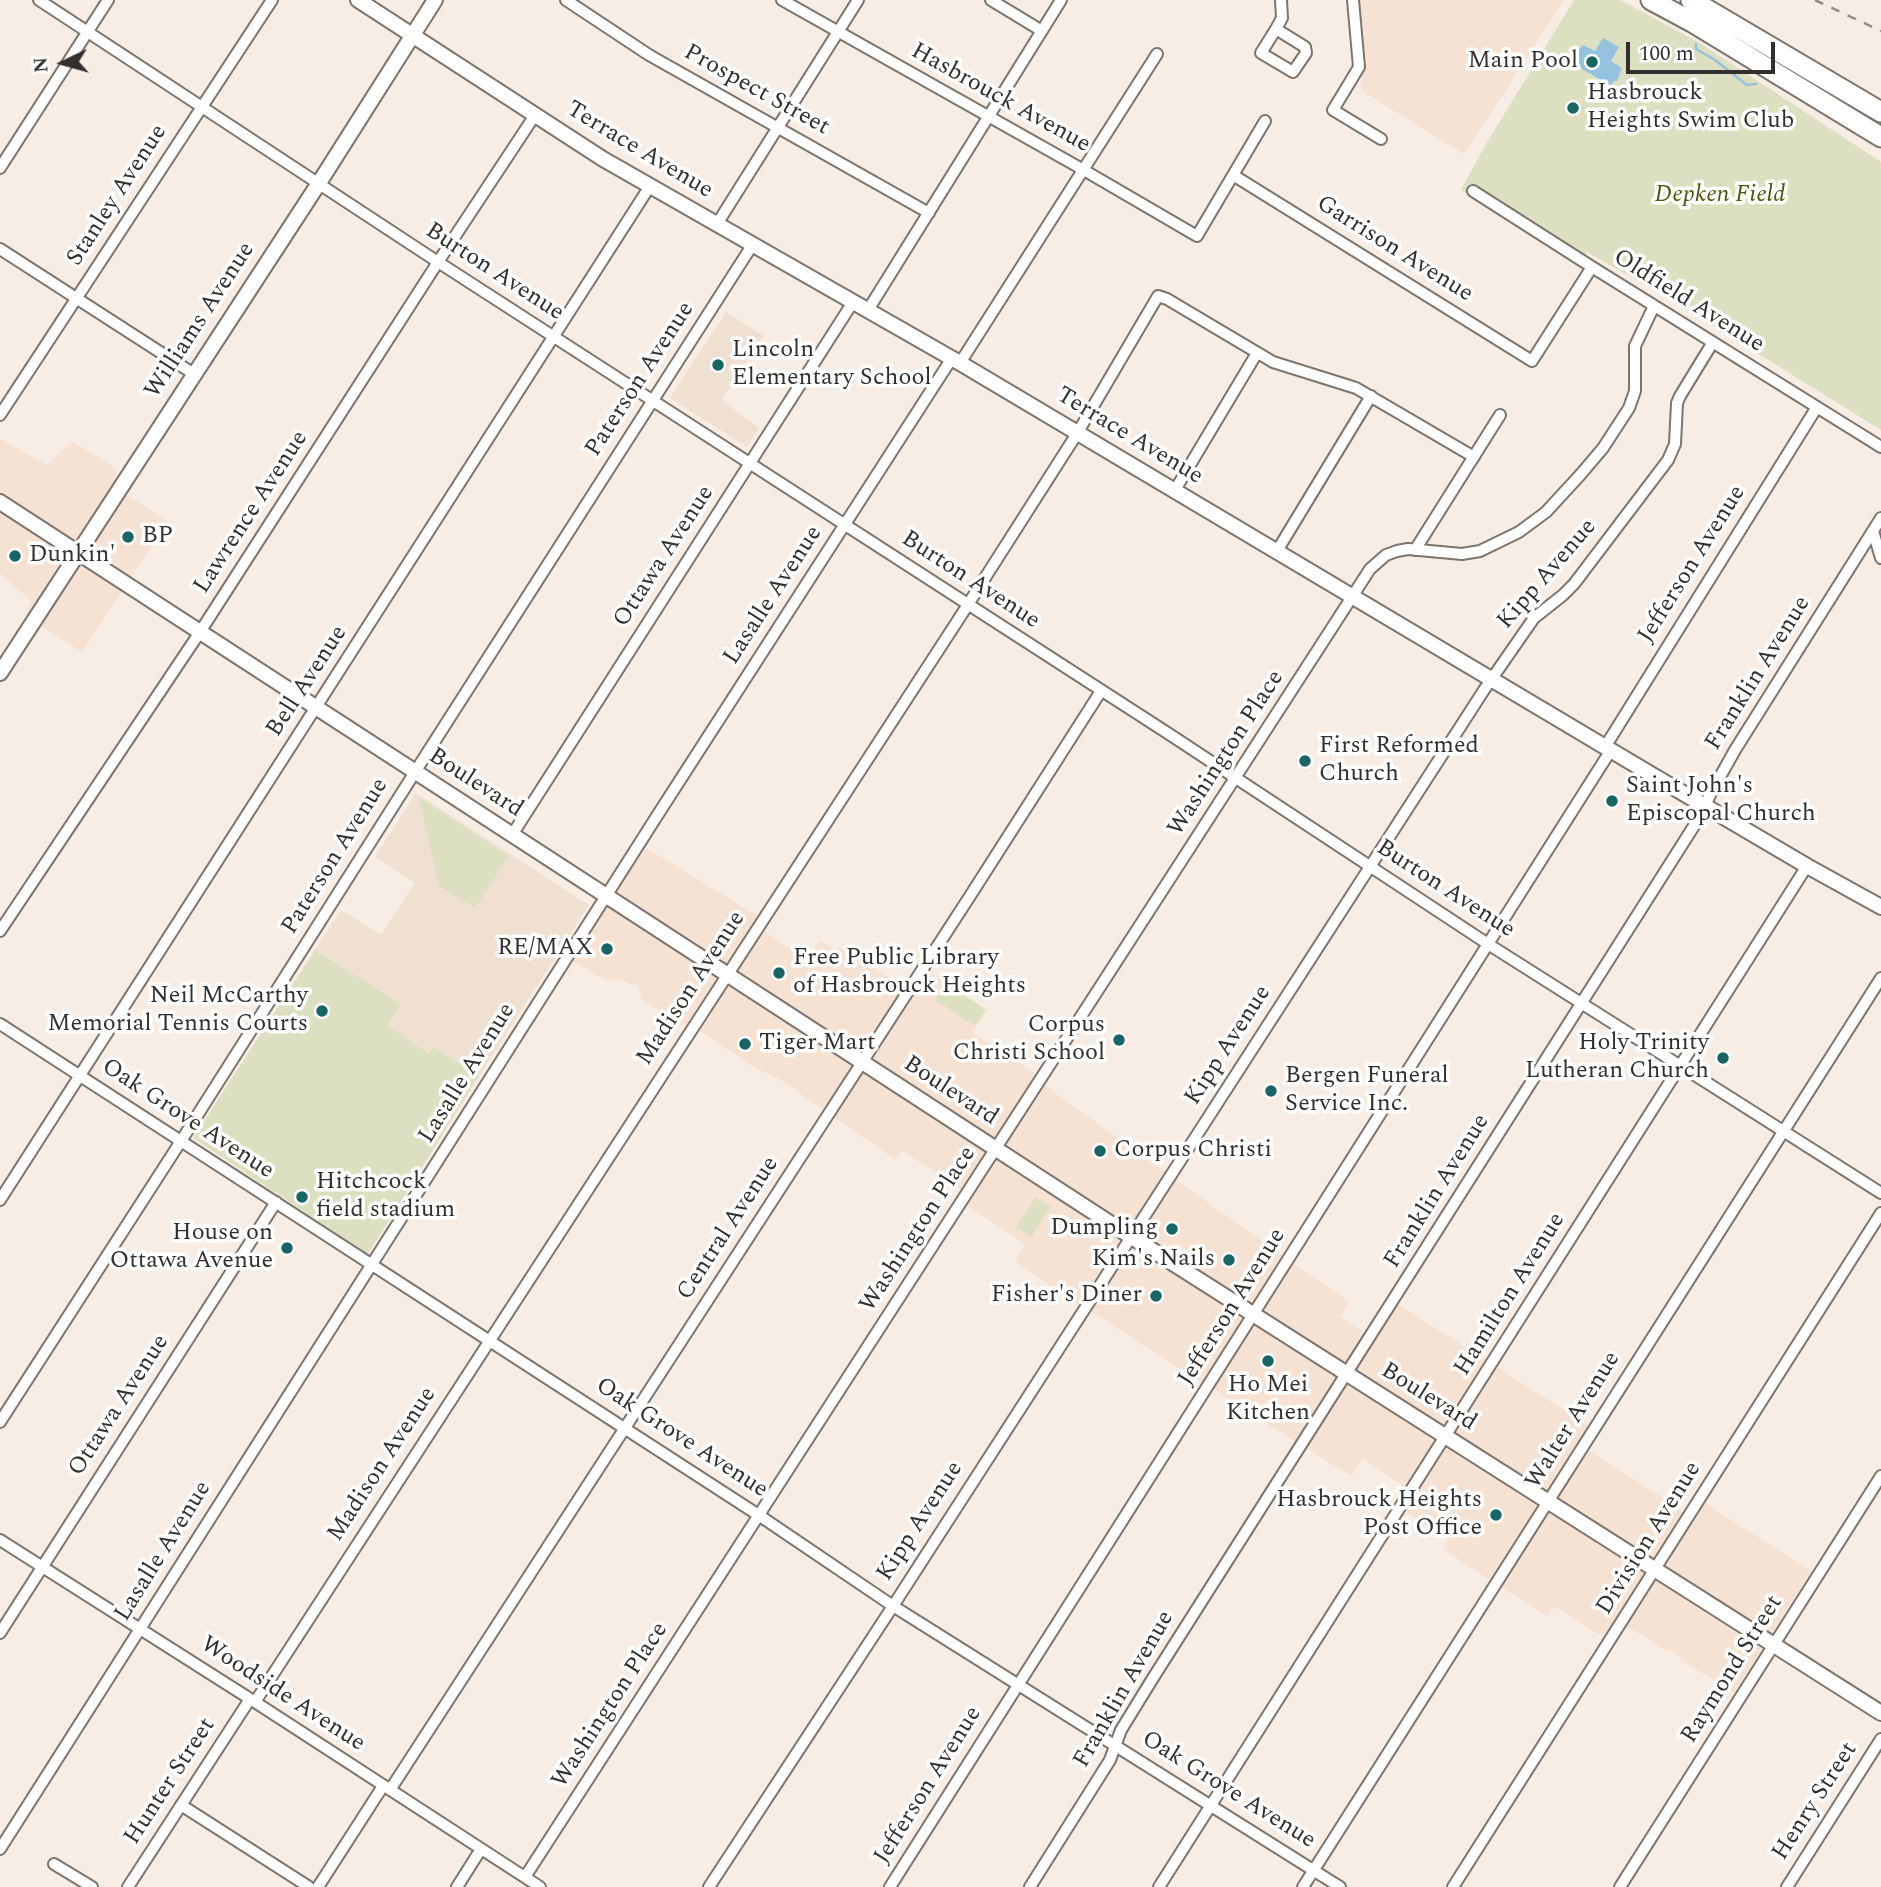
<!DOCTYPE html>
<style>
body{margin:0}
#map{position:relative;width:1881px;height:1887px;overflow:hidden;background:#f7ede4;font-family:Spectral,serif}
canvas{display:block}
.north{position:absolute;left:28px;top:28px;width:70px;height:70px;-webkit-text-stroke:5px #fff;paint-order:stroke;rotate:265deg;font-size:19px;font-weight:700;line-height:28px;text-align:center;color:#332f2c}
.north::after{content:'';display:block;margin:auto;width:24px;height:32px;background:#332f2c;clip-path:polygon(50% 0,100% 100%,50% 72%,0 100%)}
.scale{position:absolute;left:1626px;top:42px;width:149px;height:32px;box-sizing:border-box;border:4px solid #332f2c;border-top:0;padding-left:9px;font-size:21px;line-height:24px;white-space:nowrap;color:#332f2c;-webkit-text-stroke:5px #fff;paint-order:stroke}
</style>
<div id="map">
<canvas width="1881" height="1887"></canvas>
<div class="north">N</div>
<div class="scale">100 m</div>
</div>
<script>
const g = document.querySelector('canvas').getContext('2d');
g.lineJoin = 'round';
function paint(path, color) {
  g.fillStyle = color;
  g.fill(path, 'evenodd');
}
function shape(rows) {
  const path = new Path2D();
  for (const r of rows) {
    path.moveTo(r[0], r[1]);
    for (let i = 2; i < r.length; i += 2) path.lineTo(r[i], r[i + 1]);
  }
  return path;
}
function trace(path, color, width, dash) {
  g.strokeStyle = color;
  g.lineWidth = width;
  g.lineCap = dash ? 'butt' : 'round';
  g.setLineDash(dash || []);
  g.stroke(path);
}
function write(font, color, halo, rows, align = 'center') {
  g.font = font + ' Spectral,serif';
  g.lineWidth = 7;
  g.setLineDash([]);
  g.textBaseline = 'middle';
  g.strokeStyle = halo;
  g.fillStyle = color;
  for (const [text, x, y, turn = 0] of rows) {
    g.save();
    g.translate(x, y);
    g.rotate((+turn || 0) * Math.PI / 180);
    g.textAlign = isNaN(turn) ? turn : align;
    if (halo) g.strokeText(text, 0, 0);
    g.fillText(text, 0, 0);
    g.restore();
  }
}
const commercial = shape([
 [1353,0,1564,0,1464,154,1362,91],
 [0,439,47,465,72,441,117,469,113,487,168,521,82,652,26,616,30,600,0,573],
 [640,844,756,915,764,931,807,960,820,940,836,951,839,947,901,985,930,973,987,1010,972,1032,1031,1071,1059,1096,1294,1264,1350,1302,1340,1317,1363,1332,1398,1304,1589,1426,1589,1451,1668,1501,1667,1503,1682,1512,1706,1504,1811,1571,1734,1693,1681,1660,1682,1658,1669,1650,1667,1651,1628,1627,1598,1634,1554,1606,1547,1616,1487,1578,1443,1549,1448,1539,1408,1514,1401,1484,1363,1459,1351,1476,1197,1380,1015,1262,1025,1244,968,1206,960,1188,902,1151,896,1160,778,1078,756,1069,701,1032,680,1024,642,1000,638,986,616,979,605,980,567,958]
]);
const built = shape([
 [726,312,764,336,722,400,759,428,747,447,670,398],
 [416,793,589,905,479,1076,434,1047,430,1053,386,1026,400,1004,315,950,341,910,381,935,415,883,375,857]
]);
const green = shape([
 [1574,0,1620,0,1700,43,1881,162,1881,430,1680,305,1587,252,1577,263,1461,190,1488,140,1493,142,1489,139],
 [419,797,509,856,475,908,439,886],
 [315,950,401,1004,387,1026,429,1053,434,1047,479,1076,368,1254,193,1138],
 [946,983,986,1010,975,1026,935,1000],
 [1036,1197,1051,1207,1031,1237,1016,1227]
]);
const water = shape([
 [1603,38,1619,47,1611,61,1622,68,1617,81,1614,81,1611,86,1572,63,1574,56,1583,45,1595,51]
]);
const stream = shape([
 [1696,44,1696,49,1715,60,1747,85,1756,84]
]);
const street = shape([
 [39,0,438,262,1166,732,1488,944,1881,1193],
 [566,0,649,55,929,213],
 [782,0,1082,169,1197,236,1265,121],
 [991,0,1042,31],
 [1353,0,1359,67,1333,110,1381,139],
 [1276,29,1305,47,1306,53,1293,72,1261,53,1276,29,1282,18,1281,0],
 [0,168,108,0],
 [1233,175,1532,361,1592,267],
 [1473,191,1592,267,1881,447],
 [717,224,858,0],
 [0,249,194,374],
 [868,310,1061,0],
 [960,363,1157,54],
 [0,415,272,0],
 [1175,490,1257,353],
 [1873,531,1881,558],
 [1415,550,1500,415],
 [1277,551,1371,396],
 [1605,747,1817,407],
 [512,835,853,302],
 [0,931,200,632,438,262,535,115],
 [0,1024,760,1516,893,1606,1340,1887],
 [0,1200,650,186],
 [0,1422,181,1141,422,761,753,244],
 [0,1540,255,1702,540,1887],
 [0,1633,276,1202],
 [255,1702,960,617,1078,432,1158,296,1167,299,1273,362,1356,388,1474,457],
 [390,1790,970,896,1101,691],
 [181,1805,309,1887],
 [0,1849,655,819,952,358],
 [54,1864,92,1887],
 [525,1877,1370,569,1386,555,1397,551,1408,549,1462,554,1480,551,1519,532,1546,512,1581,474,1603,448,1629,408,1635,391,1635,346,1654,306],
 [128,1887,250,1699],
 [318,1887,383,1786],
 [457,1887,481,1849],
 [709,1887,893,1606,1484,690,1534,618,1563,595,1574,584,1668,460,1675,444,1677,403,1680,396,1713,342],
 [890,1887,1611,750],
 [1030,1887,1110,1760,1121,1730,1153,1678,1699,818,1712,791,1735,750,1881,518],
 [1159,1887,1807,866],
 [1303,1887,1881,978],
 [1453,1887,1881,1213],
 [1620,1887,1881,1476],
 [1787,1887,1881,1739]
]);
const secondary = shape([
 [358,0,603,159,960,363,1654,776,1807,866,1881,907],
 [0,502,1130,1236,1881,1713],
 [0,673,319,183,435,0]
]);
const highway = shape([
 [1651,0,1692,22,1881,137],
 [1691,0,1881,112]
]);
const rail = shape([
 [1815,0,1881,31]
]);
const markers = [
 [1592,62,7,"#186664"],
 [1573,108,7,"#186664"],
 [718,365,7,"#186664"],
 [128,537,7,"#186664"],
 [15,556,7,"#186664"],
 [1305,761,7,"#186664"],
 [1612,801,7,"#186664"],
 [607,949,7,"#186664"],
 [779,973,7,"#186664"],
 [322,1011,7,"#186664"],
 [1119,1040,7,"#186664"],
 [745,1044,7,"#186664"],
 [1723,1058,7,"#186664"],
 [1271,1091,7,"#186664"],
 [1100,1151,7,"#186664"],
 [302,1197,7,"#186664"],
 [1172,1229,7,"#186664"],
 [287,1248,7,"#186664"],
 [1229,1260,7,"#186664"],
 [1156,1296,7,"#186664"],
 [1268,1361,7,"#186664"],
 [1496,1515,7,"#186664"]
];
const poiNames = [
 ["Main Pool",1578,62,"right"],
 ["Hasbrouck",1587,94],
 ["Heights Swim Club",1587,122],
 ["Lincoln",732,351],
 ["Elementary School",732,379],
 ["BP",142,537],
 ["Dunkin'",29,556],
 ["First Reformed",1319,747],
 ["Church",1319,775],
 ["Saint John's",1626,787],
 ["Episcopal Church",1626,815],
 ["RE/MAX",593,949,"right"],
 ["Free Public Library",793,959],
 ["of Hasbrouck Heights",793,987],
 ["Neil McCarthy",308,997,"right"],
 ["Memorial Tennis Courts",308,1025,"right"],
 ["Corpus",1105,1026,"right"],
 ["Christi School",1105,1054,"right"],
 ["Tiger Mart",759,1044],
 ["Holy Trinity",1709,1044,"right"],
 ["Lutheran Church",1709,1072,"right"],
 ["Bergen Funeral",1285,1077],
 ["Service Inc.",1285,1105],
 ["Corpus Christi",1114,1151],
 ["Hitchcock",316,1183],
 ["field stadium",316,1211],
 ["Dumpling",1158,1229,"right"],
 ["House on",273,1234,"right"],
 ["Ottawa Avenue",273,1262,"right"],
 ["Kim's Nails",1215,1260,"right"],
 ["Fisher's Diner",1142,1296,"right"],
 ["Ho Mei",1268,1386,"center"],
 ["Kitchen",1268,1414,"center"],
 ["Hasbrouck Heights",1482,1501,"right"],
 ["Post Office",1482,1529,"right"]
];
const streetNames = [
 ["Prospect Street",756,91,29],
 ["Hasbrouck Avenue",1000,99,29],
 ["Terrace Avenue",639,151,31],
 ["Stanley Avenue",118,196,-57],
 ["Garrison Avenue",1394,250,32],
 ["Burton Avenue",494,273,33],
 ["Oldfield Avenue",1688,302,32],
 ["Williams Avenue",201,321,-57],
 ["Paterson Avenue",641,380,-57],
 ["Terrace Avenue",1129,437,31],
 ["Lawrence Avenue",252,513,-57],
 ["Ottawa Avenue",665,557,-57],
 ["Jefferson Avenue",1693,565,-58],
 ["Kipp Avenue",1548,575,-49],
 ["Burton Avenue",970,581,33],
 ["Lasalle Avenue",774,596,-57],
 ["Franklin Avenue",1759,674,-58],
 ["Bell Avenue",308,682,-57],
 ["Washington Place",1227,754,-57],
 ["Boulevard",475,784,33],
 ["Paterson Avenue",336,857,-58],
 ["Burton Avenue",1445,890,33],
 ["Madison Avenue",692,989,-57],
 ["Kipp Avenue",1229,1046,-57],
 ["Lasalle Avenue",468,1074,-58],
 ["Boulevard",950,1092,33],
 ["Oak Grove Avenue",187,1120,33],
 ["Franklin Avenue",1438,1192,-58],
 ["Central Avenue",729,1229,-57],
 ["Washington Place",919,1230,-57],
 ["Hamilton Avenue",1511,1295,-58],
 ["Jefferson Avenue",1233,1308,-58],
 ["Boulevard",1428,1398,32],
 ["Ottawa Avenue",120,1406,-57],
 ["Walter Avenue",1574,1421,-58],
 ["Oak Grove Avenue",681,1439,33],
 ["Madison Avenue",383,1465,-57],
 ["Kipp Avenue",921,1522,-57],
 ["Division Avenue",1650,1539,-58],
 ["Lasalle Avenue",164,1552,-58],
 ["Raymond Street",1733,1670,-58],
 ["Franklin Avenue",1125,1690,-60],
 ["Woodside Avenue",282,1695,33],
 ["Washington Place",611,1706,-57],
 ["Hunter Street",171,1782,-57],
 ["Jefferson Avenue",929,1786,-58],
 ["Oak Grove Avenue",1228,1791,32],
 ["Henry Street",1816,1802,-57]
];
const parkNames = [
 ["Depken Field",1720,196]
];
paint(commercial, '#f5e2d2');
paint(built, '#f0e0d2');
paint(green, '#dce0c0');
paint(water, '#95c2de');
trace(stream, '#95c2de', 2.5);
trace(street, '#7d746c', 14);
trace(secondary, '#7d746c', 18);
trace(highway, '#7d746c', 23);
trace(street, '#fff', 10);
trace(secondary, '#fff', 14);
trace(highway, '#fff', 19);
trace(rail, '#948d87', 2.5, [9, 9]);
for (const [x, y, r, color] of markers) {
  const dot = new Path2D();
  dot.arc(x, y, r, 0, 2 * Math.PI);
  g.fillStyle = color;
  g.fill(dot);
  trace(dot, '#fff', 2.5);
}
write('24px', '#332f2c', '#fff', poiNames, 'left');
write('24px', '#332f2c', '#fff', streetNames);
write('italic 24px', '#50550a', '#fff', parkNames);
</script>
